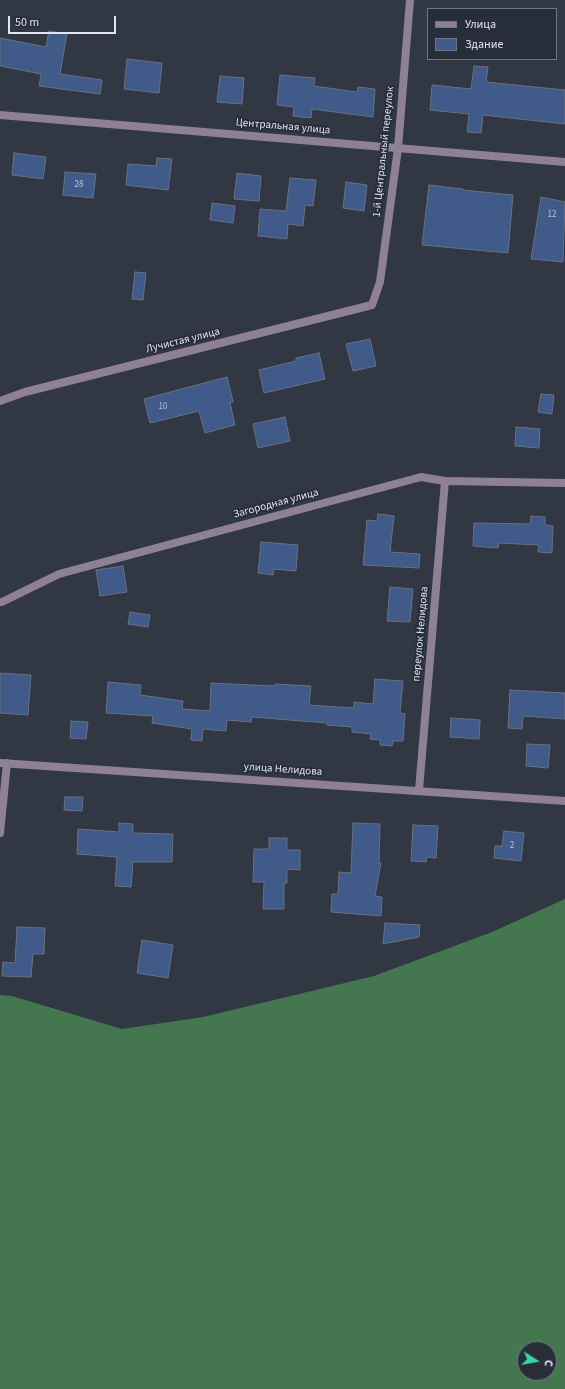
<!DOCTYPE html>
<meta charset="utf-8">
<style>
body{margin:0}
#map{position:relative;width:565px;height:1389px;overflow:hidden;background:#313743;font-family:"Source Sans 3",sans-serif}
canvas{display:block}
.legend{position:absolute;left:427px;top:8px;width:130px;height:52px;box-sizing:border-box;background:#272d39;border:1px solid #717781;margin:0;padding:5px 7px;list-style:none;font-size:12px;color:#e1e5ed}
.legend li{display:flex;align-items:center;gap:8px;height:20px}
.legend b{width:20px;border:1px solid #717781}
.north{position:absolute;left:517px;top:1341px;width:40px;height:40px;box-sizing:border-box;background:#272d39;border:1px solid #717781;border-radius:50%;rotate:101deg;font-size:11px;font-weight:700;line-height:16px;text-align:center;color:#e1e5ed}
.north::after{content:'';display:block;margin:auto;width:14px;height:18px;background:#3bd4a4;clip-path:polygon(50% 0,100% 100%,50% 72%,0 100%)}
.scale{position:absolute;left:8px;top:16px;width:108px;height:18px;box-sizing:border-box;border:2px solid #e1e5ed;border-top:0;padding-left:5px;font-size:12px;line-height:14px;white-space:nowrap;color:#e1e5ed;-webkit-text-stroke:3px #272d39;paint-order:stroke}
</style>
<div id="map">
<canvas width="565" height="1389"></canvas>
<ul class="legend">
<li><b style="height:5px;background:#908096"></b>Улица</li>
<li><b style="height:11px;background:#405a8a"></b>Здание</li>
</ul>
<div class="north">С</div>
<div class="scale">50 m</div>
</div>
<script>
const g = document.querySelector('canvas').getContext('2d');
g.lineJoin = 'round';
function paint(path, color) {
  g.fillStyle = color;
  g.fill(path, 'evenodd');
}
function shape(rows) {
  const path = new Path2D();
  for (const r of rows) {
    path.moveTo(r[0], r[1]);
    for (let i = 2; i < r.length; i += 2) path.lineTo(r[i], r[i + 1]);
  }
  return path;
}
function trace(path, color, width, dash) {
  g.strokeStyle = color;
  g.lineWidth = width;
  g.lineCap = dash ? 'butt' : 'round';
  g.setLineDash(dash || []);
  g.stroke(path);
}
function write(font, color, halo, rows, align = 'center') {
  g.font = font + ' "Source Sans 3",sans-serif';
  g.lineWidth = 3.5;
  g.setLineDash([]);
  g.textBaseline = 'middle';
  g.strokeStyle = halo;
  g.fillStyle = color;
  for (const [text, x, y, turn = 0] of rows) {
    g.save();
    g.translate(x, y);
    g.rotate((+turn || 0) * Math.PI / 180);
    g.textAlign = isNaN(turn) ? turn : align;
    if (halo) g.strokeText(text, 0, 0);
    g.fillText(text, 0, 0);
    g.restore();
  }
}
const forest = shape([
 [565,899,565,1389,0,1389,0,995,12,996,122,1029,203,1017,374,976,492,932],
 [525,1349,549,1349,549,1373,525,1373]
]);
const building = shape([
 [49,31,67,34,60,74,102,80,100,94,39,86,41,74,0,66,0,38,46,47,49,31],
 [127,59,162,63,159,93,124,89,127,59],
 [474,66,488,67,486,82,565,90,565,124,483,115,481,133,467,132,469,114,430,110,432,85,471,89,474,66],
 [280,75,315,78,314,86,357,92,358,87,375,89,373,117,312,109,311,118,293,116,294,107,277,105,280,75],
 [220,76,244,78,242,104,217,102,220,76],
 [14,153,46,157,43,179,12,175,14,153],
 [157,158,172,159,168,190,126,185,128,164,156,166,157,158],
 [65,172,96,174,93,198,63,195,65,172],
 [237,173,261,176,259,201,234,199,237,173],
 [290,178,316,180,313,206,305,205,303,226,288,224,287,239,258,236,260,209,286,211,290,178],
 [346,182,367,185,364,211,343,208,346,182],
 [429,185,463,189,463,190,513,195,508,253,422,245,429,185],
 [541,197,565,202,563,262,531,259,541,197],
 [212,203,235,206,233,223,210,220,212,203],
 [135,272,146,273,143,300,132,299,135,272],
 [370,339,376,366,353,371,346,344,370,339],
 [319,353,325,379,264,393,259,370,296,361,296,358,319,353],
 [227,377,233,402,230,403,235,425,205,433,199,411,150,423,144,399,227,377],
 [541,394,554,395,552,414,538,412,541,394],
 [285,417,290,441,258,448,253,424,285,417],
 [516,427,540,429,539,448,515,446,516,427],
 [378,514,394,516,390,552,420,554,419,568,363,565,367,520,377,521,378,514],
 [531,516,545,517,545,525,553,526,552,553,538,552,539,545,499,543,498,548,473,546,474,523,530,524,531,516],
 [261,542,298,545,296,571,274,569,273,575,258,573,261,542],
 [123,566,127,592,100,596,96,570,123,566],
 [390,587,413,589,410,622,387,621,390,587],
 [130,612,150,615,148,627,128,624,130,612],
 [0,673,31,675,28,715,0,713,0,673],
 [375,679,403,681,400,713,405,714,403,741,393,741,392,746,380,745,380,740,370,739,371,734,352,732,352,727,327,725,327,723,252,717,251,722,227,720,226,731,203,729,202,741,191,740,192,729,152,723,153,716,106,713,108,682,141,685,140,695,183,701,182,709,210,711,211,683,274,686,275,684,311,686,309,705,354,708,354,702,373,704,375,679],
 [510,690,565,693,565,719,523,716,522,729,508,728,510,690],
 [451,718,480,720,479,739,450,737,451,718],
 [71,721,88,722,86,739,70,738,71,721],
 [527,744,550,745,548,768,526,766,527,744],
 [65,797,83,797,82,811,64,810,65,797],
 [119,823,133,824,133,833,173,834,172,862,133,862,131,887,115,886,117,857,77,854,78,829,119,832,119,823],
 [353,823,380,824,379,863,381,863,375,896,382,897,381,916,331,912,332,894,338,894,339,872,351,873,353,823],
 [413,825,438,826,436,858,427,857,426,862,411,861,413,825],
 [504,831,524,833,521,861,494,858,495,846,502,846,504,831],
 [269,838,287,838,287,850,300,850,300,870,287,869,287,883,284,883,284,909,263,909,264,882,253,882,254,849,269,849,269,838],
 [385,923,420,925,419,937,383,944,385,923],
 [17,927,45,928,44,954,33,954,31,977,2,976,3,962,15,963,17,927],
 [142,940,173,945,168,978,137,973,142,940]
]);
const minor = shape([
 [0,401,25,392,372,305,380,282,398,148,410,0],
 [2,602,59,574,421,477,445,481,565,483],
 [0,763,565,801],
 [419,790,445,481],
 [0,833,7,763]
]);
const tertiary = shape([
 [0,115,565,162]
]);
const numberNames = [
 ["28",79,185],
 ["12",552,215],
 ["10",163,407],
 ["2",512,846]
];
const streetNames = [
 ["Центральная улица",283,127,5],
 ["1-й Центральный переулок",384,152,-84],
 ["Лучистая улица",183,341,-14],
 ["Загородная улица",276,504,-15],
 ["переулок Нелидова",421,634,-85],
 ["улица Нелидова",283,770,4]
];
paint(forest, '#44774f');
paint(building, '#405a8a');
trace(building, '#69717f', 1);
trace(minor, '#908096', 8);
trace(tertiary, '#908096', 8);
write('9px', '#b9c2d4', null, numberNames);
write('11px', '#e1e5ed', '#272d39', streetNames);
</script>
